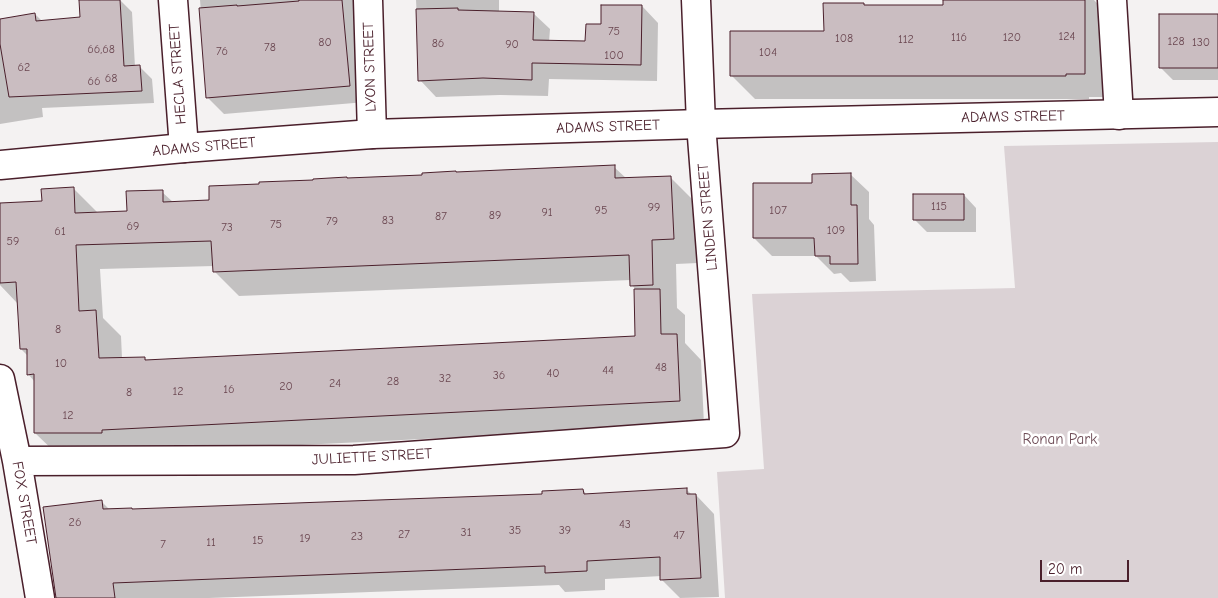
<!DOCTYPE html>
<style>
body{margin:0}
#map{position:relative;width:1218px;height:598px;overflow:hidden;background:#f4f2f2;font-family:"Comic Neue",sans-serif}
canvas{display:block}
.scale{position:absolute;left:1040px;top:560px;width:89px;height:22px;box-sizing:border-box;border:2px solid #4a1f2b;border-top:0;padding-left:6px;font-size:15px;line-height:18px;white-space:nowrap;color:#4a1f2b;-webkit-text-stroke:4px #fff;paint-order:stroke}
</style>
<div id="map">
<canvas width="1218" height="598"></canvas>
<div class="scale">20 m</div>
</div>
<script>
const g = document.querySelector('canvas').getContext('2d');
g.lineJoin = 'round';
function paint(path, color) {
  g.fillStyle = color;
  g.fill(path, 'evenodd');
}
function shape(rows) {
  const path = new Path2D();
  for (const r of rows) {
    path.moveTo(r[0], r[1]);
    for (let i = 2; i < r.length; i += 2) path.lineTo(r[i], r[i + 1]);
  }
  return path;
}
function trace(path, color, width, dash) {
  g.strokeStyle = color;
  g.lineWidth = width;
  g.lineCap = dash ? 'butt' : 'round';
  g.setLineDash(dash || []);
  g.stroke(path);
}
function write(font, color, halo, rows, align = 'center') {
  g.font = font + ' "Comic Neue",sans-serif';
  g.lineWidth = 5;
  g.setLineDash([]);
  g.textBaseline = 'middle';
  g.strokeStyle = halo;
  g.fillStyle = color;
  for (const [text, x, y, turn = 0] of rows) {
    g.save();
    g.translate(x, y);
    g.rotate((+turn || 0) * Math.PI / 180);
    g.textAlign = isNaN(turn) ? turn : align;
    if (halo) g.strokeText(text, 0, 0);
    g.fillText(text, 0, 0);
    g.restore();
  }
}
const green = shape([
 [1218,142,1218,598,725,598,717,472,764,469,752,294,1015,288,1004,146]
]);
const shadow = shape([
 [115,0,120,0,132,12,135,67,140,67,152,79,154,103,42,108,43,117,0,124,0,20,35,14,42,21,82,19],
 [200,0,357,0,366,102,224,114,208,98],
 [416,0,499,0,499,12,533,13,550,29,549,42,587,42,602,25,642,6,658,23,657,81,549,79,548,96,500,95,436,97,420,80],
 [944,0,1094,0,1108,15,1108,97,1089,97,1089,99,755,99,731,75,825,32,863,4,865,6,944,6],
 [1218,16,1218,80,1173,80,1160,67],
 [614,167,627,179,671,178,695,202,698,263,676,264,677,308,685,315,685,343,701,360,704,425,60,457,35,433,35,382,28,374,28,356,21,349,18,304,0,285,0,204,43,202,73,188,98,213,128,212,162,192,174,203,211,201,348,180],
 [214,266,214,271,239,296,631,280,632,285,636,290,636,337,148,361,144,358,122,358,121,336,103,318,100,269],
 [850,174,869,192,869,219,874,225,876,281,850,282,841,273,834,274,816,256,772,256,754,238,814,184],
 [964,195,976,208,976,232,927,232,914,219],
 [686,489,692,495,696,495,714,514,719,597,680,598,662,580,662,576,605,579,605,590,565,592,559,585,209,598,57,598,101,501,110,510,544,495,583,490,587,495]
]);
const building = shape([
 [79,0,120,0,124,66,140,65,142,91,9,97,0,44,0,19,35,13,36,21,80,17,79,0],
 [299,0,342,0,350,86,206,98,199,8,237,5,237,6,299,1,299,0],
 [943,0,1085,0,1085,74,1066,74,1066,76,730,76,730,31,824,31,823,3,864,3,864,5,943,5,943,0],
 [601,5,642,5,641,65,532,63,532,80,483,78,418,81,416,9,458,8,458,10,534,12,533,40,585,41,586,24,601,24,601,5],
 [1159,14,1218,14,1218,68,1159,68,1159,14],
 [615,165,615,178,671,176,674,239,652,240,653,285,630,286,629,255,213,272,211,241,76,245,79,311,96,310,99,358,145,357,145,360,635,336,634,289,660,289,661,334,677,334,680,401,102,430,102,433,34,433,34,374,27,375,27,349,20,349,16,282,0,283,0,203,42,201,41,189,74,187,75,213,127,211,126,191,163,190,163,202,209,200,209,186,259,184,259,182,313,180,313,179,347,177,347,178,422,175,422,173,456,171,456,172,615,165],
 [851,173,851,205,857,205,858,264,830,264,830,256,815,256,814,238,753,238,753,183,812,183,812,174,851,173],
 [913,194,964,194,964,220,913,220,913,194],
 [687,488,687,494,696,494,701,578,660,580,660,557,587,561,587,571,545,573,545,566,113,583,115,598,56,598,43,507,102,500,103,509,132,508,132,509,542,494,542,491,583,489,584,494,687,488]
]);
const minor = shape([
 [173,0,184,148],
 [368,0,372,134],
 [1112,0,1119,115],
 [0,379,17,461,40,598],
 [17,461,354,460,725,433,701,124,696,0]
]);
const major = shape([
 [0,165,184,148,372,134,701,124,1218,112]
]);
const numberNames = [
 ["75",614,32],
 ["124",1067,37],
 ["116",959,38],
 ["120",1012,38],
 ["108",844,39],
 ["112",906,40],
 ["128",1176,42],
 ["80",325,43],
 ["130",1201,43],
 ["86",438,44],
 ["90",512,45],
 ["78",270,48],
 ["66,68",101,50],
 ["76",222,52],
 ["104",768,53],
 ["100",614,56],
 ["62",24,68],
 ["68",111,79],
 ["66",94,82],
 ["115",939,207],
 ["99",654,208],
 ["95",601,211],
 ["107",778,211],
 ["91",547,213],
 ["89",495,216],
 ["87",441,217],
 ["83",388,221],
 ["79",332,222],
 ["75",276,225],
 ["69",133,227],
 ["73",227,228],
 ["109",836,231],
 ["61",60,232],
 ["59",13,242],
 ["8",58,330],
 ["10",61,364],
 ["48",661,368],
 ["44",608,371],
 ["40",553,374],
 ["36",499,376],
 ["32",445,379],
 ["28",393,382],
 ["24",335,384],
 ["20",286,387],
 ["16",229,390],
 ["12",178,392],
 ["8",129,393],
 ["12",68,416],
 ["26",75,523],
 ["43",625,525],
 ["35",515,531],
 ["39",565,531],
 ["31",466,533],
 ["27",404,535],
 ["47",679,536],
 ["23",357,537],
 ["19",305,539],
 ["15",258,541],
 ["11",211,543],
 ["7",163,545]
];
const streetNames = [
 ["LYON STREET",370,67,-92],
 ["HECLA STREET",178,74,-94],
 ["ADAMS STREET",1013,117,-1],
 ["ADAMS STREET",608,127,-2],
 ["ADAMS STREET",204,147,-5],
 ["LINDEN STREET",708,217,-95],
 ["JULIETTE STREET",372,457,-3],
 ["FOX STREET",24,503,80]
];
const parkNames = [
 ["Ronan Park",1060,440]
];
paint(green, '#dbd2d5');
paint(shadow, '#0003');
paint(building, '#cabdc1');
trace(building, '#4a1f2b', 1);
trace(minor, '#4a1f2b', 31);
trace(major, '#4a1f2b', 31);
trace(minor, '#fff', 28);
trace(major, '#fff', 28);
write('12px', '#6a4650', null, numberNames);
write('15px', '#4a1f2b', '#fff', streetNames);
write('15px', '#6e4c56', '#fff', parkNames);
</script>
